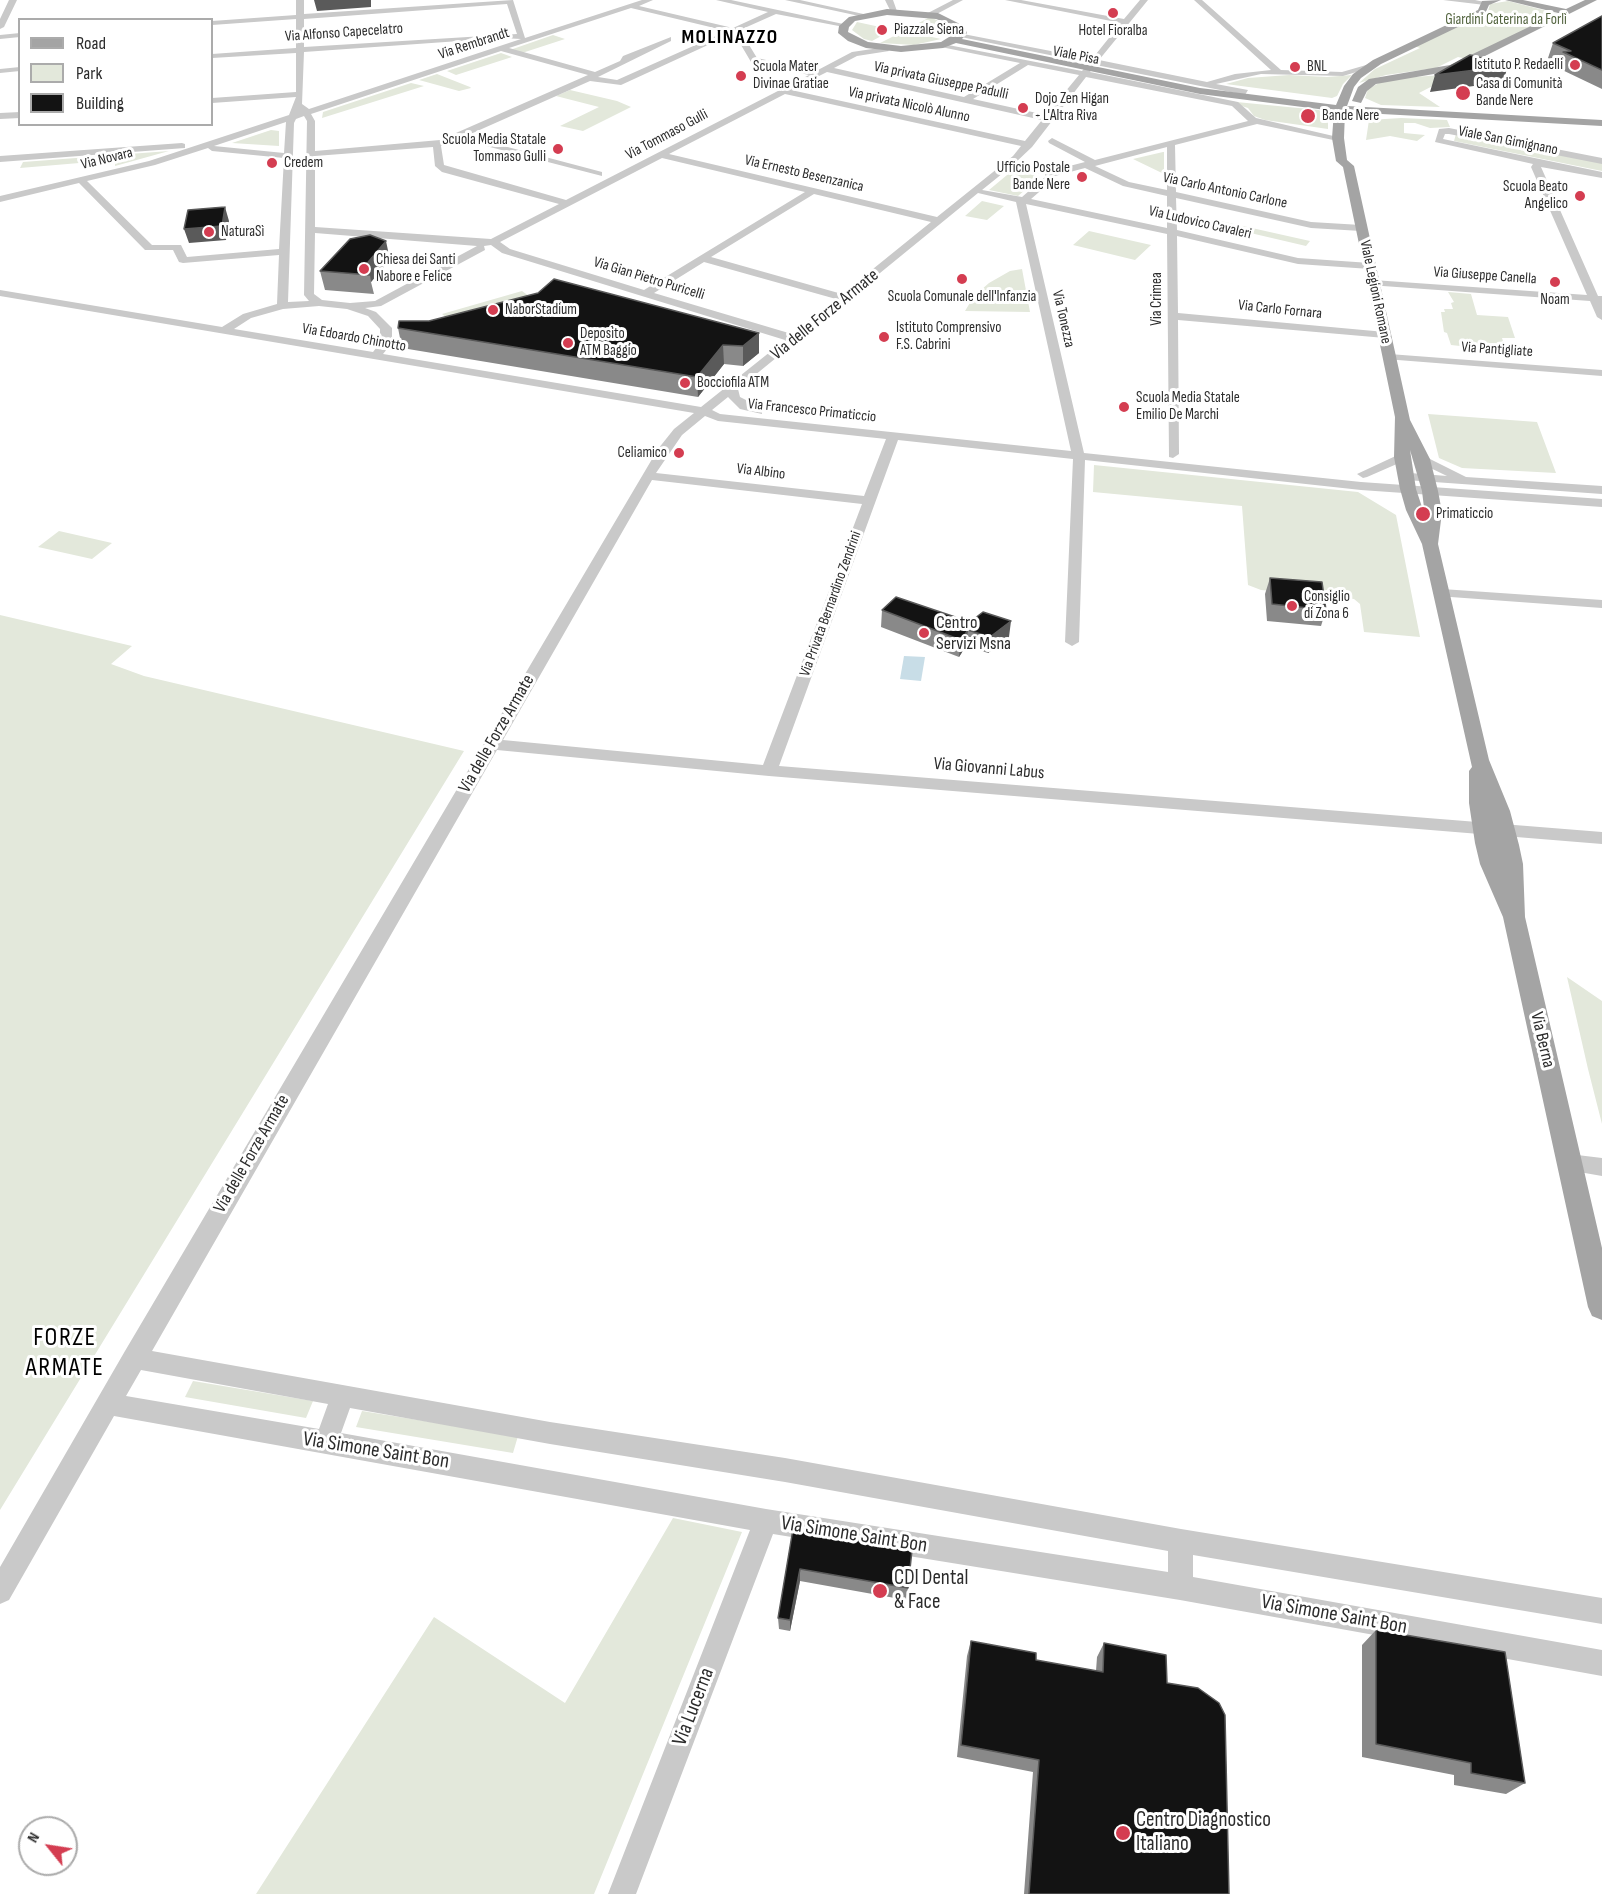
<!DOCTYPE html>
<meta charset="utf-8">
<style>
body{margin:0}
#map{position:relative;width:1602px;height:1894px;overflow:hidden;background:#fff;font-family:"Sofia Sans Condensed",sans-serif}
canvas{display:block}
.legend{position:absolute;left:18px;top:18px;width:195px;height:108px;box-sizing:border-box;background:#fff;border:2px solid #ababab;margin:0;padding:8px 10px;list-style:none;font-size:18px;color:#2c2c2c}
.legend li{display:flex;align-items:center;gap:12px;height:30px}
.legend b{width:30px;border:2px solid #ababab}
.north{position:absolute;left:18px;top:1816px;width:60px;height:60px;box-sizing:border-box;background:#fff;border:2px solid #ababab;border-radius:50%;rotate:300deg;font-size:16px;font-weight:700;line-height:24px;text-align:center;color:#2c2c2c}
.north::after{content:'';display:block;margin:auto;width:21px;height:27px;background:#d43d51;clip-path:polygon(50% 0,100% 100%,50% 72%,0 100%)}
</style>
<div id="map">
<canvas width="1602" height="1894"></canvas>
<ul class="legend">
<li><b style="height:8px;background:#a4a4a4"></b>Road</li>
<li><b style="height:16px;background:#e3e8db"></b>Park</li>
<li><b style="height:16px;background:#131313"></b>Building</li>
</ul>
<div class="north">N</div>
</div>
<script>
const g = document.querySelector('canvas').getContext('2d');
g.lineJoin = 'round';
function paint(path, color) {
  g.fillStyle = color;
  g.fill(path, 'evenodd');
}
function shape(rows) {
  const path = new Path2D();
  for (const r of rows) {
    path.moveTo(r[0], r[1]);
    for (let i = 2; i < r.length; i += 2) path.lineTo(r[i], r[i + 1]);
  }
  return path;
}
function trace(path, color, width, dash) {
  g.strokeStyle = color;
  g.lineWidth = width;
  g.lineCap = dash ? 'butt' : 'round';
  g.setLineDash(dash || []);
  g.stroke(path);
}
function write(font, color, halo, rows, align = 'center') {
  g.font = font + ' "Sofia Sans Condensed",sans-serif';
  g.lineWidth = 6;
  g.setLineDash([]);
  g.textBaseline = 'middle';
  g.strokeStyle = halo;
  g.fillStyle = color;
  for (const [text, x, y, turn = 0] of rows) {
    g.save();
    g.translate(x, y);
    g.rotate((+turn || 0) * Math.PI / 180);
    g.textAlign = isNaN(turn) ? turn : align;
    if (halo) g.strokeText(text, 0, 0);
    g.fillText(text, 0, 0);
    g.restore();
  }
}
const green = shape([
 [1508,1,1559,14,1467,59,1458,57,1436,68,1386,75,1359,83,1375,69,1420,48,1414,46,1488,11,1490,4],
 [930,17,945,24,950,28,949,33,946,36,923,32,924,28,917,24],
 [857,22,880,27,879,30,885,34,872,41,864,39,852,30],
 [918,34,941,39,914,45,880,43,894,36],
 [553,35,565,39,522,53,510,50],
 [501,53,512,57,456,75,447,71],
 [437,74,470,87,471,88,459,91,419,80],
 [1456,74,1419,93,1440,107,1381,105,1365,98,1368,89,1379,83,1400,78],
 [1289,75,1327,77,1352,75,1343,84,1337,96,1332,98,1226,84,1248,78],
 [411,83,424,86,322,118,323,112],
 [570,90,617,101,631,107,583,131,560,126,599,107,556,96],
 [1226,101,1319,110,1328,116,1328,129,1265,120,1254,116,1248,108],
 [1401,118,1447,120,1450,127,1430,128,1415,123,1404,123,1404,133,1425,135,1417,141,1390,136,1366,140,1369,120],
 [271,130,279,131,279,146,232,143],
 [1456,134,1602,163,1602,171,1454,141],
 [169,151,115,166,115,160,20,168,23,162],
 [1164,152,1164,174,1133,159,1163,152],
 [1013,170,1040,177,1018,196,989,190],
 [982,201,1004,206,987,220,965,216],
 [1216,220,1310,241,1306,246,1212,224],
 [1089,231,1151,245,1135,260,1073,245],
 [1022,269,1030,312,965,311,974,296,989,283,1010,271],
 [522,291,544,307,463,331,442,314],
 [1448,292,1471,294,1477,315,1508,317,1515,338,1502,338,1506,351,1451,345,1447,333,1444,332,1441,312,1445,312,1444,309,1453,309,1451,303,1454,302],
 [1428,414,1537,422,1556,473,1462,468,1439,458],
 [1094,465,1358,492,1396,515,1420,637,1364,632,1360,604,1354,599,1261,590,1248,585,1242,506,1093,492],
 [59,531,112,543,92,559,38,547],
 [0,615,132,646,111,664,144,676,464,751,0,1510],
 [1567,977,1602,1001,1602,1124,1588,1069],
 [193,1381,313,1401,306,1418,185,1397],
 [362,1411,518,1436,513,1453,356,1427],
 [673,1518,742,1532,594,1894,256,1894,434,1617,565,1703]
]);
const water = shape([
 [904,656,925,657,921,681,900,679]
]);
const minor = shape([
 [9,0,17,0,4,27,0,29,0,19,9,0],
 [296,0,304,0,304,14,513,0,525,38,642,0,653,0,639,6,733,28,768,12,716,0,731,0,848,25,844,27,776,14,740,30,757,58,816,71,852,52,886,47,889,51,857,56,834,68,964,97,1020,63,941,47,938,43,1082,71,1089,63,961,37,958,33,1092,59,1121,23,1005,0,1021,0,1124,19,1140,0,1148,0,1099,60,1207,82,1235,74,1271,70,1194,0,1202,0,1281,70,1342,72,1373,63,1373,67,1343,76,1261,74,1216,84,1248,90,1245,95,1096,65,1090,72,1238,102,1256,118,1342,138,1338,141,1257,124,1175,145,1176,192,1311,222,1361,225,1366,228,1361,231,1311,228,1176,198,1177,230,1298,258,1370,263,1375,266,1370,269,1298,264,1177,236,1178,313,1385,332,1391,335,1385,338,1178,320,1179,454,1173,458,1169,457,1167,234,1026,204,1084,453,1361,482,1602,499,1602,507,1361,490,1085,460,1079,642,1072,646,1065,642,1073,459,898,440,779,766,1602,832,1602,844,769,776,497,750,152,1351,550,1422,785,1458,1181,1529,1602,1598,1602,1624,1193,1555,1193,1577,1602,1650,1602,1676,1180,1600,773,1534,636,1894,608,1894,750,1530,114,1416,9,1600,0,1604,0,1567,125,1351,658,449,674,429,694,413,0,296,0,290,222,327,243,314,277,304,279,255,183,263,179,262,173,250,145,250,79,183,0,202,0,196,149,161,289,115,296,97,212,103,212,98,296,92,296,53,212,58,212,54,296,48,296,19,212,25,212,21,296,15,296,0],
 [507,4,517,34,304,47,304,19,507,4],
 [631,8,727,31,617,80,598,77,671,41,671,37,623,56,620,61,595,72,509,48,631,8],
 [734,33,751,62,809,75,566,200,444,165,441,146,459,139,602,176,602,172,466,136,590,81,621,85,734,33],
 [502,38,521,39,309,109,302,104,304,52,502,38],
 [501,51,588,75,440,140,315,151,315,121,311,114,501,51],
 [1028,65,1079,75,1046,115,973,99,1028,65],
 [827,72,1042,120,1025,141,791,90,827,72],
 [1086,77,1232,106,1248,121,1095,160,1052,138,1048,141,1049,143,1085,162,1054,170,1014,164,1032,147,1086,77],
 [785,94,1021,146,1013,156,937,217,669,154,785,94],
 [304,116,307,121,304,295,309,301,288,302,294,123,296,119,304,116],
 [286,122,284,153,214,146,286,122],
 [433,147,435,166,442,172,559,204,491,239,315,227,315,156,433,147],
 [1167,147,1167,190,1129,182,1095,166,1167,147],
 [208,148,212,151,284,158,279,249,187,257,181,245,152,245,87,181,155,165,208,148],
 [662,158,805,192,644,290,510,249,500,242,662,158],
 [1085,168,1123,186,1167,196,1167,228,1031,199,1053,180,1055,176,1085,168],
 [1008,169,1045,174,1045,177,1022,197,982,190,1008,169],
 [978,193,1016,202,1071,451,720,414,712,410,728,397,740,409,762,414,762,408,740,397,738,389,978,193],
 [814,194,931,222,842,294,711,257,814,194],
 [315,233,477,246,375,301,350,303,322,300,314,294,315,233],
 [491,245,502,253,785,340,701,407,383,354,392,343,392,328,376,312,365,308,381,306,485,250,484,246,491,245],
 [704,262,836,299,792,334,654,293,704,262],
 [319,306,347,309,368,316,380,329,380,343,373,352,234,329,251,318,283,309,319,306],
 [705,416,718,421,886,439,864,496,656,473,682,435,705,416],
 [652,480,862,504,763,765,503,740,652,480],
 [141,1370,328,1404,319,1429,126,1396,141,1370],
 [350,1408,550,1444,785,1482,1168,1551,1168,1572,766,1509,341,1433,350,1408],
 [785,0,800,0,868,15,864,17,785,0],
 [885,0,893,0,898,14,892,14,885,0],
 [953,0,963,0,933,16,926,14,953,0],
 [1443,0,1475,0,1489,3,1485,5,1443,0],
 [20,33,20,37,0,39,0,35,20,33],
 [20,67,20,71,0,73,0,69,20,67],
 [20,112,20,118,0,119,0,113,20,112],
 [1449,128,1602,158,1602,164,1449,134,1445,134,1443,139,1602,172,1602,178,1541,167,1598,296,1602,296,1602,320,1597,317,1590,301,1369,285,1369,281,1373,280,1587,295,1531,167,1533,164,1435,142,1439,129,1449,128],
 [182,143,185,144,185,148,0,162,0,156,182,143],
 [1389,354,1602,370,1602,376,1385,359,1385,355,1389,354],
 [1402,453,1408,457,1406,460,1367,477,1363,478,1357,474,1402,453],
 [1422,455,1466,477,1602,486,1602,494,1406,480,1404,477,1410,473,1447,476,1418,462,1418,456,1422,455],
 [1442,589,1602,600,1602,608,1437,596,1437,590,1442,589],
 [1569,1154,1602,1158,1602,1176,1562,1169,1559,1163,1562,1157,1569,1154]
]);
const major = shape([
 [1501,0,1489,5,1485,14,1381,64,1361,78,1354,87,1347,106,1602,120,1602,126,1345,112,1344,138,1347,160,1354,166,1410,420,1430,459,1438,491,1442,512,1438,544,1489,760,1510,811,1519,845,1523,864,1525,917,1602,1248,1602,1320,1592,1316,1588,1307,1503,917,1480,864,1475,843,1469,803,1469,771,1472,767,1422,544,1406,510,1400,489,1394,457,1395,417,1343,167,1336,161,1332,138,1334,111,1200,94,956,43,943,48,901,52,866,48,848,41,838,33,839,26,849,17,887,9,938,13,964,26,967,33,962,39,1200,88,1336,105,1344,86,1353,74,1373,60,1478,10,1482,1,1501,0],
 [887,15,936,19,950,24,957,32,941,42,901,46,868,42,848,32,849,27,855,21,887,15],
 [1410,450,1422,491,1425,516,1416,489,1410,450],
 [1505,0,1523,0,1566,9,1585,0,1597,0,1457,70,1376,84,1367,91,1361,103,1352,101,1358,87,1369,79,1450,65,1558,13,1505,0]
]);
const wall = shape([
 [1602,16,1602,89,1558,68,1559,64,1548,58,1553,43],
 [390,260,371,282,374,294,325,290,320,271],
 [398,328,759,333,759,353,743,366,724,364,698,397,402,348],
 [1270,578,1326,610,1321,626,1267,621,1265,594],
 [882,610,1009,637,988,653,966,646,959,657,881,627],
 [793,1529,908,1588,906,1600,800,1581,790,1631,779,1629,778,1618],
 [1376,1630,1525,1783,1506,1794,1454,1785,1454,1775,1362,1757,1362,1645],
 [971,1641,1036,1660,1096,1671,1097,1657,1104,1643,1167,1683,1229,1894,1024,1894,1033,1772,957,1757,967,1656]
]);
const shadedWall = shape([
 [314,0,371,0,371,7,317,11],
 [1508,66,1503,82,1430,92,1435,75],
 [225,207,229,221,226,240,189,243,184,229],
 [386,241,390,260,371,282,370,275,364,267],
 [759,333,759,353,743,366,743,346],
 [723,345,724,364,698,397,697,377],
 [1011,621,1009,637,988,653,990,637],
 [968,630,966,646,959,657,961,640],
 [800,1569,800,1581,790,1631,790,1620]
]);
const building = shape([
 [1602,16,1602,70,1563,52,1571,51,1553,43,1602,16],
 [1470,55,1509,65,1508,66,1435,75,1470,55],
 [225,207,222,226,184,229,188,210,225,207],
 [370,235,386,241,364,267,370,275,320,271,350,239,370,235],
 [554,279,759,333,743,346,723,345,697,377,398,328,399,321,429,321,538,293,554,279],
 [1270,578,1322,582,1326,610,1272,604,1270,578],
 [896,597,970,622,983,612,1011,621,990,637,968,630,961,640,882,610,896,597],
 [793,1529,912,1550,908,1588,800,1569,790,1620,778,1618,793,1529],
 [1376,1630,1505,1652,1525,1783,1471,1773,1471,1763,1376,1744,1376,1630],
 [971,1641,1036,1653,1036,1660,1103,1672,1104,1643,1166,1655,1167,1683,1198,1688,1219,1703,1225,1715,1229,1894,1029,1894,1039,1760,961,1745,971,1641]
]);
const markers = [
 [1113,13,6,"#d43d51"],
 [882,30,6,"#d43d51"],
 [1575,65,6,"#d43d51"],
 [1295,67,6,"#d43d51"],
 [741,76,6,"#d43d51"],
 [1463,93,8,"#d43d51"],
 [1023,108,6,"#d43d51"],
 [1308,116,8,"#d43d51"],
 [558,149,6,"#d43d51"],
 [272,163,6,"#d43d51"],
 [1082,177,6,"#d43d51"],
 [1580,196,6,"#d43d51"],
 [209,232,6,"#d43d51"],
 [364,269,6,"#d43d51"],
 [962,279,6,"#d43d51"],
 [1555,282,6,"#d43d51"],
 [493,310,6,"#d43d51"],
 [884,337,6,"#d43d51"],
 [568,343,6,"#d43d51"],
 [685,383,6,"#d43d51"],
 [1124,407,6,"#d43d51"],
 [679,453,6,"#d43d51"],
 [1423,514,8,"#d43d51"],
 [1292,606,6,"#d43d51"],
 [924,633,6,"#d43d51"],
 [880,1591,8,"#d43d51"],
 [1123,1833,8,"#d43d51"]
];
const farParknames = [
 ["Giardini Caterina da Forlì",1506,20]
];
const farPoinames = [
 ["Piazzale Siena",894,30],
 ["Hotel Fioralba",1113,31,"center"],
 ["Istituto P. Redaelli",1563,65,"right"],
 ["Scuola Mater",753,67],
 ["Divinae Gratiae",753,84],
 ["BNL",1307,67],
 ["Casa di Comunità",1476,84],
 ["Bande Nere",1476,101],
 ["Dojo Zen Higan",1035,99],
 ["- L'Altra Riva",1035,116],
 ["Bande Nere",1322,116],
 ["Scuola Media Statale",546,140,"right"],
 ["Tommaso Gulli",546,157,"right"],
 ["Credem",284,163],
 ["Ufficio Postale",1070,168,"right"],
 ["Bande Nere",1070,185,"right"],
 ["Scuola Beato",1568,187,"right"],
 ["Angelico",1568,204,"right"],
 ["NaturaSì",221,232],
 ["Chiesa dei Santi",376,260],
 ["Nabore e Felice",376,277],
 ["Scuola Comunale dell'Infanzia",962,297,"center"],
 ["Noam",1555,300,"center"],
 ["NaborStadium",505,310],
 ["Istituto Comprensivo",896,328],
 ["F.S. Cabrini",896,345],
 ["Deposito",580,334],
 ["ATM Baggio",580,351],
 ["Bocciofila ATM",697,383],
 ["Scuola Media Statale",1136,398],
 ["Emilio De Marchi",1136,415],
 ["Celiamico",667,453,"right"],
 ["Primaticcio",1436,514],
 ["Consiglio",1304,597],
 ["di Zona 6",1304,614]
];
const farStreetnames = [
 ["Via Alfonso Capecelatro",344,33,-4],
 ["Via Rembrandt",474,44,-18],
 ["Viale Pisa",1076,56,11],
 ["Via privata Giuseppe Padulli",941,81,12],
 ["Via privata Nicolò Alunno",909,105,12],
 ["Via Tommaso Gulli",667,135,-28],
 ["Viale San Gimignano",1508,141,11],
 ["Via Novara",107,159,-14],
 ["Via Ernesto Besenzanica",804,174,13],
 ["Via Carlo Antonio Carlone",1225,191,12],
 ["Via Ludovico Cavaleri",1200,223,13],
 ["Via Giuseppe Canella",1485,276,4],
 ["Via Gian Pietro Puricelli",649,279,17],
 ["Viale Legioni Romane",1375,292,78],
 ["Via Crimea",1157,299,-90],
 ["Via Carlo Fornara",1280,310,6],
 ["Via Tonezza",1063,319,77],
 ["Via Edoardo Chinotto",354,338,10],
 ["Via Pantigliate",1497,350,4],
 ["Via Francesco Primaticcio",812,411,6],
 ["Via Albino",761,472,7],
 ["Via Privata Bernardino Zendrini",831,604,-70]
];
const streetNames = [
 ["Via delle Forze Armate",825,315,-39],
 ["Via delle Forze Armate",497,734,-60],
 ["Via Giovanni Labus",989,769,5],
 ["Via Berna",1542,1040,77],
 ["Via delle Forze Armate",252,1154,-60]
];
const poiNames = [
 ["Centro",936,623],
 ["Servizi Msna",936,644]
];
const farDistrictnames = [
 ["MOLINAZZO",730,38]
];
const nearStreetnames = [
 ["Via Simone Saint Bon",376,1451,9],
 ["Via Simone Saint Bon",854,1535,9],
 ["Via Simone Saint Bon",1334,1615,10],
 ["Via Lucerna",694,1707,-69]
];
const nearPoinames = [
 ["CDI Dental",894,1579],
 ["& Face",894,1603],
 ["Centro Diagnostico",1136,1821],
 ["Italiano",1136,1845]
];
const nearQuarternames = [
 ["FORZE",65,1338],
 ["ARMATE",65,1368]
];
paint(green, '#e3e8db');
paint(water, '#c8dde7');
paint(minor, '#c9c9c9');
paint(major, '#a4a4a4');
paint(wall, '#898989');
paint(shadedWall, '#5a5a5a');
paint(building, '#131313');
trace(building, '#5a5a5a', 1.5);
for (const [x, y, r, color] of markers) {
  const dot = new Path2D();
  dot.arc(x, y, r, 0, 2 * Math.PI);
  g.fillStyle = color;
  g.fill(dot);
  trace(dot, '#fff', 2);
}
write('15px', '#52633e', '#fff', farParknames);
write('15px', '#2c2c2c', '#fff', farPoinames, 'left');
write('15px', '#2c2c2c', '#fff', farStreetnames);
write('18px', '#2c2c2c', '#fff', streetNames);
write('18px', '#2c2c2c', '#fff', poiNames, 'left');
g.letterSpacing = '1.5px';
write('bold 20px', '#000', '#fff', farDistrictnames);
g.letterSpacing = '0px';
write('21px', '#2c2c2c', '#fff', nearStreetnames);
write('21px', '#2c2c2c', '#fff', nearPoinames, 'left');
g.letterSpacing = '1.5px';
write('26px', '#000', '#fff', nearQuarternames);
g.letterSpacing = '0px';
</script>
